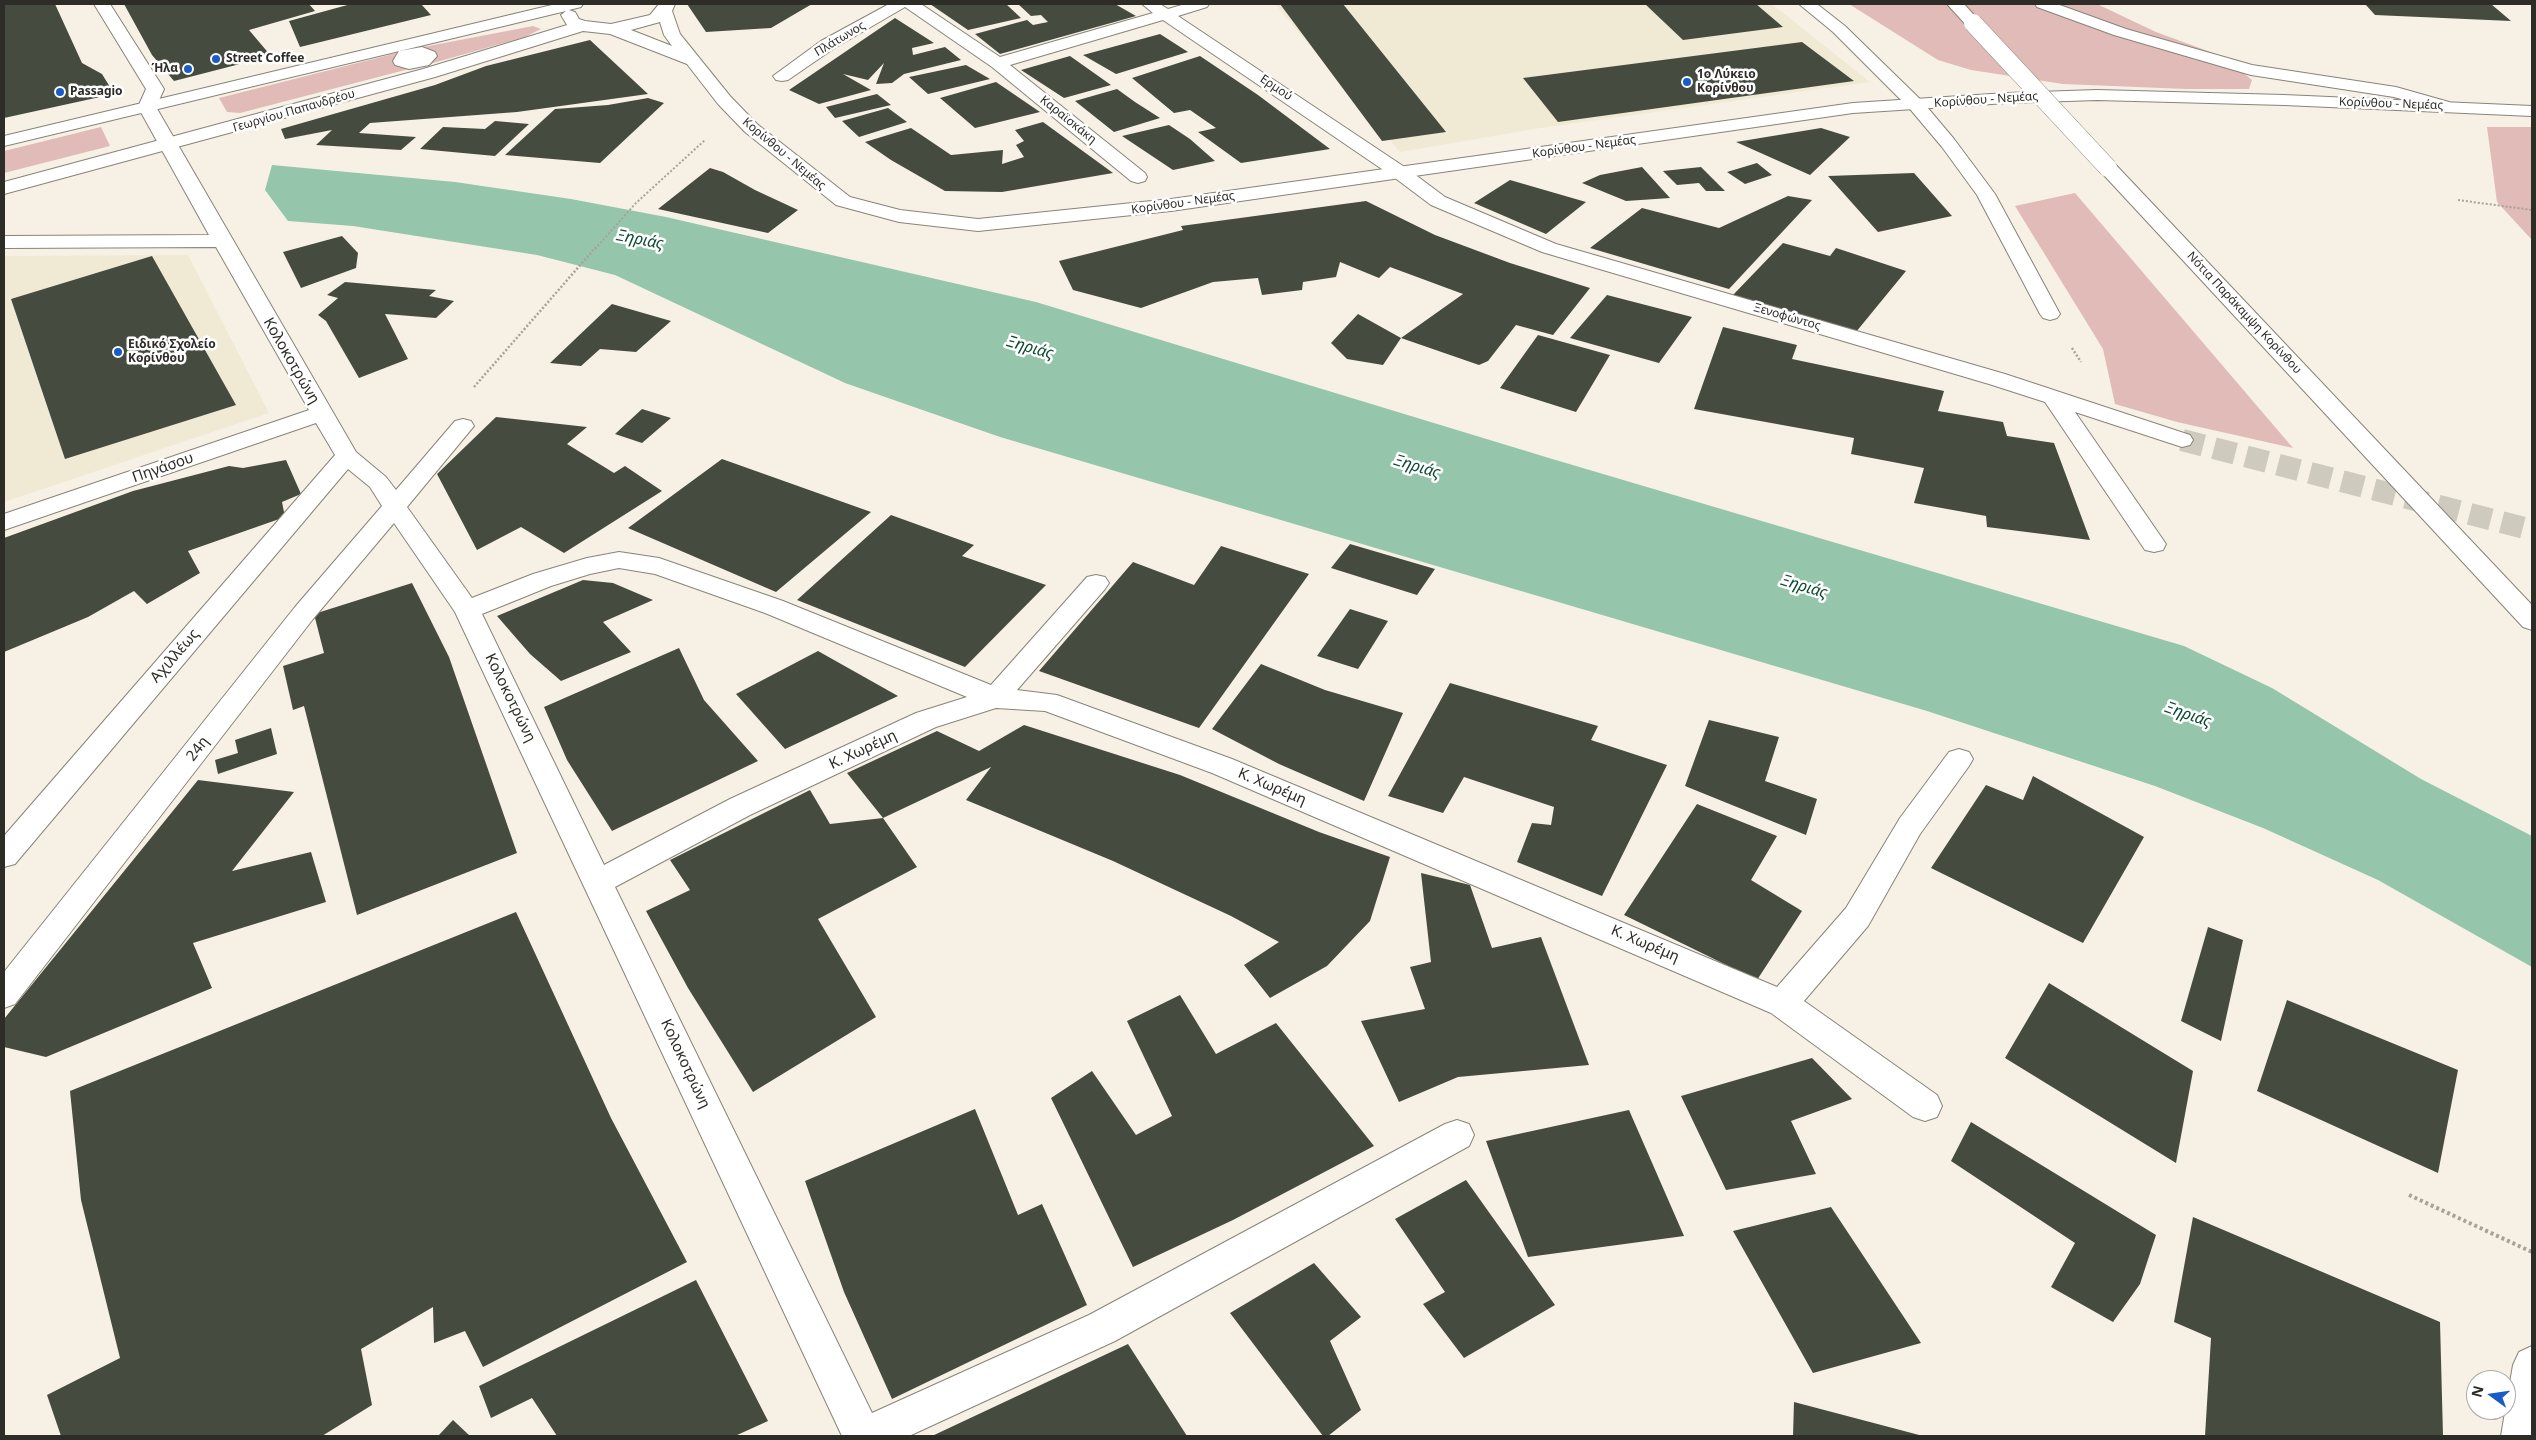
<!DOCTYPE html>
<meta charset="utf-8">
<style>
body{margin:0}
#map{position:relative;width:2536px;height:1440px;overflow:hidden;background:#f6f1e4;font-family:"Noto Sans",sans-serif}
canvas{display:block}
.frame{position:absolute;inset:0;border:5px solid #2e2c27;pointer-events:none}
.north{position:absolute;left:2466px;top:1370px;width:50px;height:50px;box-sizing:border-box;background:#fff;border:1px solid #ababa9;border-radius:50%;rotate:284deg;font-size:14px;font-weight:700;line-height:20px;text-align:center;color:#2e2c27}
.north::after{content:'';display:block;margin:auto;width:18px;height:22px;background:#195bc7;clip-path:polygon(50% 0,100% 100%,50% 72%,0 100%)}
</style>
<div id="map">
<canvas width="2536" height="1440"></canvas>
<div class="frame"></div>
<div class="north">N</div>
</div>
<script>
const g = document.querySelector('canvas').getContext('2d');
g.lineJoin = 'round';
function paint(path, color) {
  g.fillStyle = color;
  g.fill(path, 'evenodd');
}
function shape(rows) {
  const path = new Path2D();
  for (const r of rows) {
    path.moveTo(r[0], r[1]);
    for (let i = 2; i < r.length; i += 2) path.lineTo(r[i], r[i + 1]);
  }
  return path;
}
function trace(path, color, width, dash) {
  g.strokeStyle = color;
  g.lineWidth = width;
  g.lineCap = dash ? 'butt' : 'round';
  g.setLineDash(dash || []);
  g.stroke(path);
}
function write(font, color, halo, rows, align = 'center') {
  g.font = font + ' "Noto Sans",sans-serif';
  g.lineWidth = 5;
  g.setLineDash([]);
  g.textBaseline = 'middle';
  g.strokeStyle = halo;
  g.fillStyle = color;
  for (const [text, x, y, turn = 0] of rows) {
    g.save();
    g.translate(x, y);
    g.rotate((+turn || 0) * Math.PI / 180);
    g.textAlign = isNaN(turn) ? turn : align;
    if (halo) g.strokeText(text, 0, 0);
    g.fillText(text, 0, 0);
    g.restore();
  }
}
const built = shape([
 [1275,4,1772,4,1870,82,1540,128,1400,152],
 [188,255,269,413,4,502,4,256]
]);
const green = shape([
 [1849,4,2097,4,2156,32,2224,57,2252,80,2249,89,2186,89,2063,84,1971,70,1938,60],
 [533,26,541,29,525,37,426,65,437,55,434,52,413,49],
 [397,53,394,58,396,66,409,69,240,113,227,112,219,98],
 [101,127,110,146,4,173,4,151],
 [2487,127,2532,127,2532,240,2497,202],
 [2075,193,2293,448,2177,422,2115,404,2103,349,2015,206]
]);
const water = shape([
 [272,165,455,182,571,199,666,217,1036,302,1549,458,2184,646,2272,688,2421,779,2532,836,2532,967,2378,880,2263,828,2155,786,1927,711,1000,437,845,383,615,275,537,255,353,226,288,221,265,190]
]);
const building = shape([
 [4,4,55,4,82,63,102,74,110,87,100,97,4,118],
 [124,4,309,4,315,11,249,30,271,56,174,81,152,55],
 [351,4,421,4,431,15,300,47,289,21],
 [687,4,812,4,771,28,706,32],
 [930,4,1006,4,1021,18,968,30],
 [1018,4,1115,4,1136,16,1000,54,975,34,1027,20,1033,25,1048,22,1041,15,1031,16],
 [1280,4,1343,4,1446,132,1382,141],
 [1645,4,1756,4,1783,27,1683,40],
 [2365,4,2491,4,2511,21,2375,15],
 [895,18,934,43,912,48,913,55,945,47,961,60,904,74,892,83,876,84,884,63,868,80,843,74,871,90,819,104,789,90],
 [1160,34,1188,52,1116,74,1083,55],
 [590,40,648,94,517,112,370,123,359,133,416,137,401,150,316,145,332,130,285,139,281,129,435,85,486,66],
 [1802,42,1854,81,1558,122,1523,78],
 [1070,56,1111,85,1064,98,1021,70],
 [1200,56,1258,95,1330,149,1241,163,1198,132,1216,128,1190,110,1174,113,1132,78],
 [966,65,990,79,928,94,909,77],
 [996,82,1040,112,975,128,940,98],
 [1117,89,1135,102,1160,118,1114,132,1075,101],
 [877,94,891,105,835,118,826,107],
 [648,98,664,103,600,163,505,155,555,109,608,105],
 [888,108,907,122,859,137,842,121],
 [495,121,529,124,495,156,420,149,443,127,485,129],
 [1043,122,1113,173,1002,192,945,191,891,160,865,142,911,128,951,155,1003,150,1002,164,1024,157,1016,145,1024,141,1015,130],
 [1169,125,1190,139,1215,161,1173,170,1122,136],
 [1821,128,1850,137,1810,175,1736,142],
 [1757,163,1772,175,1745,184,1727,172],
 [1642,167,1670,198,1626,201,1582,183,1600,175],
 [1701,167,1725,191,1706,191,1699,183,1677,185,1663,171],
 [710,168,723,172,755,190,798,210,768,233,658,209],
 [1914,173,1952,216,1878,232,1828,176],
 [1510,180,1586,202,1546,234,1474,203],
 [1788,196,1812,200,1729,289,1590,248,1642,208,1719,228],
 [1366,201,1435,235,1510,263,1590,288,1553,335,1516,325,1488,361,1479,365,1401,338,1383,365,1347,359,1331,343,1358,314,1401,338,1463,294,1390,267,1379,278,1340,262,1336,277,1303,282,1302,290,1262,295,1258,278,1213,282,1141,308,1073,290,1059,261,1183,230,1181,226],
 [342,236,358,253,356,268,301,288,283,252],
 [1783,243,1830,256,1836,248,1906,271,1856,332,1733,295],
 [152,256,236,405,65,459,11,299],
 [345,282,436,290,429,296,454,301,436,318,385,314,408,359,359,378,326,321,318,315,338,298,327,295],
 [1607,295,1692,317,1659,363,1570,338],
 [612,304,671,321,636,352,600,349,581,366,550,363],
 [1723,327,1797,345,1792,359,1944,391,1938,411,2003,422,2007,436,2054,443,2090,540,1987,527,1986,516,1914,503,1924,468,1851,454,1854,438,1694,409],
 [1538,335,1610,355,1576,412,1500,388],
 [642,409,671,418,642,443,615,434],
 [496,417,587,427,567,444,614,473,625,466,662,491,564,553,521,527,477,550,437,474],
 [722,459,871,512,776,592,628,528],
 [286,460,301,494,282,502,285,517,188,551,200,573,147,604,134,591,88,617,4,652,4,538,133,491,229,466,243,468],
 [891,515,974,545,962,556,1046,585,965,667,797,600],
 [1350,544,1435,569,1417,595,1331,568],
 [1221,546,1309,574,1199,728,1039,671,1133,562,1194,585],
 [583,580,613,583,653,600,603,622,631,652,561,681,530,654,497,616],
 [412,583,449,657,517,853,357,915,304,706,293,710,283,666,324,653,314,614],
 [1350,609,1388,621,1358,669,1317,656],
 [679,648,704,700,758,761,612,831,567,760,544,707],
 [818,651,898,696,785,749,736,694],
 [1261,664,1325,690,1403,713,1364,801,1279,764,1212,729],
 [1450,683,1598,726,1591,740,1667,765,1602,896,1517,862,1532,823,1551,825,1554,807,1464,777,1443,813,1388,796],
 [1709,720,1779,737,1765,781,1817,799,1806,835,1685,786],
 [1024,725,1180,775,1319,832,1390,857,1370,921,1327,966,1270,998,1244,965,1279,942,1231,916,1113,861,966,800,991,767,883,818,847,773,937,731,979,751],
 [271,728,277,754,218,774,215,760,238,753,235,740],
 [2033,776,2144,837,2083,943,1931,868,1986,785,2023,800],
 [198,780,294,792,232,871,311,852,326,902,193,943,212,988,46,1057,4,1047,4,1019],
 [810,790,830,824,883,818,917,867,818,919,876,1017,753,1092,688,988,646,911,690,890,670,860],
 [1697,804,1777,836,1751,880,1802,911,1757,980,1624,915],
 [1421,873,1470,885,1492,948,1541,937,1589,1065,1458,1077,1399,1102,1361,1021,1425,1009,1410,967,1431,962],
 [516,912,611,1118,687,1262,483,1367,465,1331,434,1343,433,1307,361,1349,372,1405,322,1436,61,1436,47,1395,120,1358,81,1200,70,1091],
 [2208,927,2243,940,2221,1041,2181,1021],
 [2049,983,2193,1071,2176,1163,2005,1058],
 [1180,995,1216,1054,1276,1023,1374,1146,1233,1220,1133,1267,1051,1098,1092,1071,1136,1135,1172,1116,1127,1021],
 [2287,1000,2458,1070,2438,1173,2257,1091],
 [1812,1058,1852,1099,1791,1121,1816,1174,1726,1190,1681,1096],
 [975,1109,1018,1215,1042,1204,1087,1305,892,1399,844,1292,805,1181],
 [1629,1110,1684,1236,1528,1257,1486,1141],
 [1971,1122,2156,1235,2140,1284,2113,1322,2051,1287,2075,1243,1951,1161],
 [1466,1180,1555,1305,1464,1358,1423,1304,1445,1292,1395,1219],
 [1831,1207,1921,1343,1813,1373,1733,1231],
 [2193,1217,2440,1322,2443,1436,2205,1436,2211,1338,2174,1322],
 [1314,1263,1361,1317,1330,1341,1361,1410,1328,1436,1323,1436,1230,1313],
 [696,1280,768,1421,735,1436,557,1436,532,1398,491,1418,479,1386],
 [1128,1344,1187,1436,932,1436],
 [1794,1402,1923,1436,1793,1436],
 [453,1420,470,1436,438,1436]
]);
const minorTunnel = shape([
 [2182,440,2532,530]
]);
const pathFar2 = shape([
 [2458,200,2532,210],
 [595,249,636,203,705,140]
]);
const pathFar1 = shape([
 [2072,348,2081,362],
 [474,387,596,247]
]);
const path = shape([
 [2409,1195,2532,1252]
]);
const minor = shape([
 [94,4,110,4,164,89,156,107,356,452,386,477,396,490,455,421,463,419,471,421,474,426,407,507,472,598,533,574,587,558,619,552,659,558,783,601,991,685,1087,577,1096,575,1105,577,1109,583,1105,589,1017,690,1057,695,1232,759,1777,987,1846,908,1900,818,1949,752,1959,749,1969,752,1973,759,1969,766,1920,834,1868,926,1804,1001,1937,1095,1942,1106,1937,1117,1925,1121,1913,1117,1771,1013,1212,773,1045,711,996,708,936,727,750,815,615,887,872,1413,1089,1315,1445,1124,1457,1120,1469,1124,1474,1135,1469,1146,1115,1341,909,1436,842,1436,455,612,394,523,313,619,15,1004,4,1008,4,972,295,607,382,506,370,487,348,469,15,864,4,867,4,836,335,455,316,423,4,530,4,514,309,410,216,247,4,248,4,236,209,235,138,107,146,89,94,4],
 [619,568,655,574,765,613,967,697,916,713,730,799,604,865,482,614,551,586,590,574,619,568],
 [889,4,921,4,1000,57,1153,13,1142,4,1160,4,1168,9,1185,4,1209,4,1207,7,1178,16,1409,170,1445,197,1556,244,2005,374,2190,435,2193,440,2190,445,2182,447,2075,412,2166,544,2163,550,2154,552,2145,550,2045,402,1989,384,1542,252,1431,205,1395,178,1163,20,1010,65,1145,173,1147,177,1145,181,1138,183,1131,181,992,67,905,7,833,49,788,80,782,81,776,80,773,76,821,41,889,4],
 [1799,4,1817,4,1845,26,1922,101,1954,139,1995,194,2060,314,2057,318,2050,320,2043,318,2040,314,1977,195,1942,147,1910,109,1833,32,1799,4],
 [2035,4,2057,4,2126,29,2252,65,2396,87,2449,102,2452,106,2449,110,2443,111,2394,97,2251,75,2114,35,2037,7,2035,4],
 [422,47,435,52,437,56,429,65,409,69,395,65,393,61,399,51,422,47],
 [2532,1346,2532,1436,2501,1436,2513,1365,2519,1352,2532,1346]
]);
const major = shape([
 [556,4,583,4,581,7,569,10,575,12,579,19,585,21,611,24,650,15,659,4,675,4,672,11,680,34,730,96,757,124,850,197,900,210,978,219,1171,199,1853,103,2007,93,2097,90,2284,95,2532,106,2532,116,2284,105,2097,100,2007,103,1853,113,1171,211,978,231,899,222,836,205,745,132,718,104,687,64,610,34,583,31,435,77,4,194,4,182,423,69,567,25,561,15,566,11,4,146,4,136,556,4],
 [660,22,664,35,672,46,631,30,660,22]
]);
const highway = shape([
 [1947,4,1964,4,1981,23,1973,28,1967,26,1947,4],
 [2108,162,2115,164,2532,605,2532,630,2523,627,2101,172,2099,168,2101,164,2108,162]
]);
const highwayBridge = shape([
 [1973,23,2108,168]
]);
const markers = [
 [216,59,5,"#195bc7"],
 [188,69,5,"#195bc7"],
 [1687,82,5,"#195bc7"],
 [60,92,5,"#195bc7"],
 [118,352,5,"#195bc7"]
];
const farStreetnames = [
 ["Πλάτωνος",840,39,-31],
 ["Ερμού",1276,88,34],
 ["Κορίνθου - Νεμέας",1986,100,-4],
 ["Κορίνθου - Νεμέας",2391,104,2],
 ["Γεωργίου Παπανδρέου",294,111,-16],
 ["Καραϊσκάκη",1068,120,39],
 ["Κορίνθου - Νεμέας",1584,147,-8],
 ["Κορίνθου - Νεμέας",784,154,40],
 ["Κορίνθου - Νεμέας",1183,203,-8],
 ["Νότια Παράκαμψη Κορίνθου",2244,313,47],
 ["Ξενοφώντος",1787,317,16]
];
const farPoinames = [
 ["Street Coffee",226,59],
 ["Ήλα",178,69,"right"],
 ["1ο Λύκειο",1697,75],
 ["Κορίνθου",1697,89],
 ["Passagio",70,92],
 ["Ειδικό Σχολείο",128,345],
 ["Κορίνθου",128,359]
];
const streetNames = [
 ["Κολοκοτρώνη",291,361,60],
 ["Πηγάσου",163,468,-19],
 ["Αχιλλέως",175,656,-49],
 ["Κολοκοτρώνη",510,698,64],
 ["24η",198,749,-52],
 ["Κ. Χωρέμη",863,750,-25],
 ["Κ. Χωρέμη",1272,787,23],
 ["Κ. Χωρέμη",1645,944,23],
 ["Κολοκοτρώνη",685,1064,65]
];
const waterNames = [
 ["Ξηριάς",640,240,11],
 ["Ξηριάς",1030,348,16],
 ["Ξηριάς",1417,467,17],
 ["Ξηριάς",1804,587,17],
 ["Ξηριάς",2188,715,19]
];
paint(built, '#f0e9d4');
paint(green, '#e1bbb7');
paint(water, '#95c6ab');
paint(building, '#464b40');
trace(minorTunnel, '#cecabe', 22, [22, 11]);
trace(minor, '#888478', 2);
trace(major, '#888478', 2);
trace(highway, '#888478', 2);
trace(pathFar2, '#a6a298', 2, [2, 2]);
trace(pathFar1, '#a6a298', 2.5, [2, 2]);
trace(path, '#a6a298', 4, [3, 3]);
paint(minor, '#fff');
paint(major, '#fff');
paint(highway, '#fff');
trace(highwayBridge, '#888478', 19, []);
trace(highwayBridge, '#fff', 18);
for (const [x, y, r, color] of markers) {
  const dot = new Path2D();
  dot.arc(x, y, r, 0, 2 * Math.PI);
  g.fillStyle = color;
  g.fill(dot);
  trace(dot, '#fff', 2);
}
write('12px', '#2e2c27', '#fff', farStreetnames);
write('bold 12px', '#2e2c27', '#fff', farPoinames, 'left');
write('15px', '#2e2c27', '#fff', streetNames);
write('italic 16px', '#0e4b31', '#fff', waterNames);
</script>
